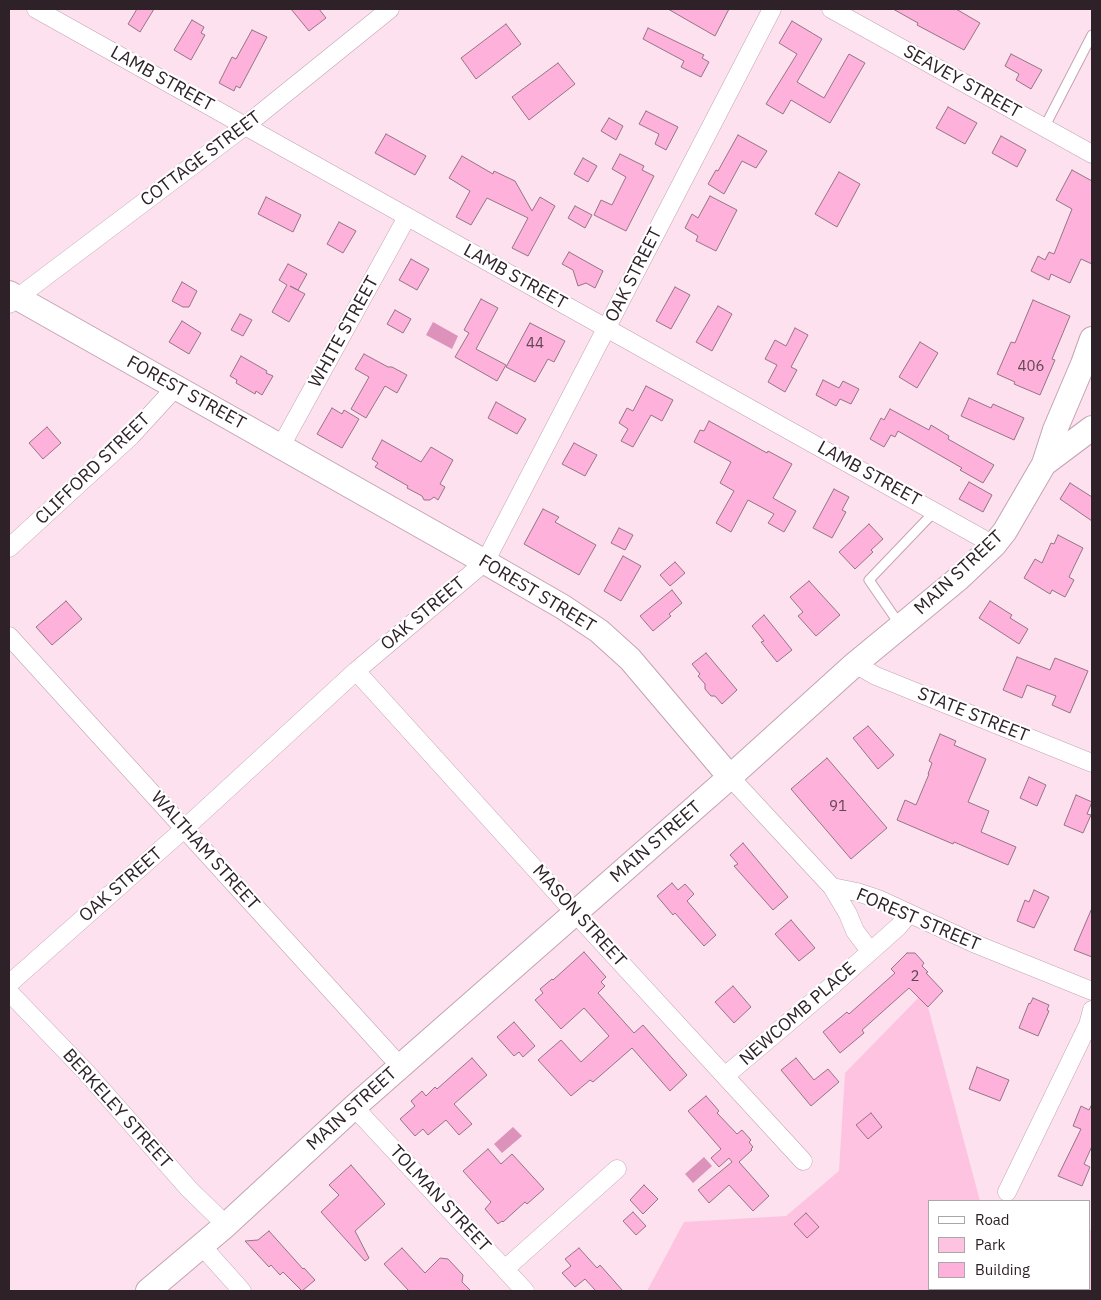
<!DOCTYPE html>
<style>
body{margin:0}
#map{position:relative;width:1101px;height:1300px;overflow:hidden;background:#fde1ef;font-family:"IBM Plex Sans",sans-serif}
canvas{display:block}
.frame{position:absolute;inset:0;border:10px solid #2e2228;pointer-events:none}
.legend{position:absolute;left:928px;top:1200px;width:162px;height:90px;box-sizing:border-box;background:#fff;border:1px solid #aba7a9;margin:0;padding:6px 9px;list-style:none;font-size:15px;color:#2e2228}
.legend li{display:flex;align-items:center;gap:10px;height:25px}
.legend b{width:25px;border:1px solid #aba7a9}
</style>
<div id="map">
<canvas width="1101" height="1300"></canvas>
<div class="frame"></div>
<ul class="legend">
<li><b style="height:6px;background:#fff"></b>Road</li>
<li><b style="height:14px;background:#fdc3e1"></b>Park</li>
<li><b style="height:14px;background:#feb1da"></b>Building</li>
</ul>
</div>
<script>
const g = document.querySelector('canvas').getContext('2d');
g.lineJoin = 'round';
function paint(path, color) {
  g.fillStyle = color;
  g.fill(path, 'evenodd');
}
function shape(rows) {
  const path = new Path2D();
  for (const r of rows) {
    path.moveTo(r[0], r[1]);
    for (let i = 2; i < r.length; i += 2) path.lineTo(r[i], r[i + 1]);
  }
  return path;
}
function trace(path, color, width, dash) {
  g.strokeStyle = color;
  g.lineWidth = width;
  g.lineCap = dash ? 'butt' : 'round';
  g.setLineDash(dash || []);
  g.stroke(path);
}
function write(font, color, halo, rows, align = 'center') {
  g.font = font + ' "IBM Plex Sans",sans-serif';
  g.lineWidth = 4.5;
  g.setLineDash([]);
  g.textBaseline = 'middle';
  g.strokeStyle = halo;
  g.fillStyle = color;
  for (const [text, x, y, turn = 0] of rows) {
    g.save();
    g.translate(x, y);
    g.rotate((+turn || 0) * Math.PI / 180);
    g.textAlign = isNaN(turn) ? turn : align;
    if (halo) g.strokeText(text, 0, 0);
    g.fillText(text, 0, 0);
    g.restore();
  }
}
const green = shape([
 [924,992,980,1201,930,1201,930,1289,1090,1289,1090,1230,1092,1230,1092,1291,647,1291,684,1222,786,1216,839,1171,845,1073]
]);
const water = shape([
 [433,322,458,336,452,349,426,335],
 [513,1127,522,1136,502,1153,494,1144],
 [704,1157,712,1166,693,1183,685,1174]
]);
const building = shape([
 [137,9,154,9,140,32,128,24,137,9],
 [291,9,319,9,326,18,309,31,291,9],
 [668,9,729,9,715,36,668,9],
 [893,9,956,9,980,23,964,50,917,25,918,23,893,9],
 [192,20,204,27,201,33,205,35,191,60,174,50,192,20],
 [792,21,822,39,797,82,824,98,849,54,865,63,830,123,791,100,783,114,766,104,797,54,779,43,792,21],
 [506,24,521,44,476,79,461,58,506,24],
 [648,28,704,55,702,58,709,62,701,77,681,67,684,61,643,39,648,28],
 [252,30,267,37,240,88,236,86,234,91,219,83,232,57,236,59,252,30],
 [1011,54,1042,70,1031,89,1016,80,1019,74,1005,66,1011,54],
 [558,63,575,84,529,120,512,97,558,63],
 [948,107,977,123,965,144,936,128,948,107],
 [646,111,678,127,666,150,655,144,659,134,639,124,646,111],
 [609,118,623,126,616,140,601,131,609,118],
 [386,134,426,156,415,175,375,153,386,134],
 [738,135,767,151,756,168,742,161,724,194,708,184,716,170,718,171,738,135],
 [1001,136,1026,150,1017,167,992,153,1001,136],
 [620,154,644,166,642,170,654,176,626,231,594,215,601,200,612,205,626,177,612,169,620,154],
 [462,156,493,174,494,171,515,181,532,211,540,197,555,206,528,256,512,248,528,218,487,198,471,225,456,217,470,191,449,178,462,156],
 [583,158,597,166,588,182,574,174,583,158],
 [1072,170,1092,181,1092,264,1081,259,1070,283,1051,274,1049,280,1031,271,1038,256,1045,260,1049,252,1054,254,1072,209,1056,200,1072,170],
 [839,172,860,184,837,227,815,214,839,172],
 [710,196,737,210,716,251,696,241,698,236,685,228,692,214,698,218,710,196],
 [266,197,301,215,293,232,258,214,266,197],
 [575,206,592,215,585,228,568,218,575,206],
 [339,222,356,231,343,253,327,244,339,222],
 [569,252,603,271,595,288,586,283,578,286,573,270,562,264,569,252],
 [411,259,429,269,417,290,399,280,411,259],
 [288,264,307,274,298,290,290,286,305,294,289,322,272,312,287,285,279,280,288,264],
 [182,282,197,291,189,307,183,307,172,301,182,282],
 [675,287,690,295,671,329,656,321,675,287],
 [481,299,498,308,476,349,506,365,497,381,455,357,469,333,464,330,481,299],
 [1033,300,1070,316,1052,359,1055,360,1040,395,1014,384,1015,382,997,374,1011,342,1015,343,1033,300],
 [718,306,732,314,712,351,696,342,718,306],
 [395,310,411,319,403,333,387,324,395,310],
 [240,314,252,320,243,336,231,330,240,314],
 [182,321,201,333,189,354,169,342,182,321],
 [530,323,565,341,554,362,548,359,535,382,506,367,530,323],
 [795,328,808,335,791,367,797,370,785,392,768,382,777,365,765,359,775,340,786,346,795,328],
 [920,342,938,353,917,388,899,377,920,342],
 [364,354,388,367,392,367,407,375,397,393,385,386,366,418,351,409,369,377,355,369,364,354],
 [241,356,267,371,266,373,273,376,262,395,256,391,255,394,236,383,237,380,230,376,241,356],
 [823,380,839,388,843,381,859,389,851,404,840,399,836,406,816,395,823,380],
 [646,386,673,400,662,421,651,415,633,447,621,441,628,429,619,423,627,408,633,411,646,386],
 [969,398,991,408,993,404,1024,418,1014,440,961,416,969,398],
 [496,402,526,419,517,434,488,418,496,402],
 [332,408,342,414,344,410,359,419,342,448,317,434,332,408],
 [890,409,929,430,931,425,949,436,948,439,994,465,983,483,960,470,962,468,898,431,895,437,891,435,884,447,870,439,881,418,884,420,890,409],
 [709,421,767,453,768,451,792,464,773,498,796,511,784,532,768,523,774,514,748,500,731,532,716,523,734,491,720,483,731,462,694,442,700,430,704,431,709,421],
 [47,427,61,443,43,459,29,443,47,427],
 [382,440,421,462,431,447,453,460,440,484,445,487,438,500,434,497,430,500,424,500,422,496,407,488,408,486,375,467,378,463,372,459,382,440],
 [574,443,597,455,585,476,562,464,574,443],
 [969,482,992,495,983,512,959,499,969,482],
 [1070,483,1092,497,1092,521,1060,499,1070,483],
 [834,489,849,497,842,510,846,512,832,538,813,528,834,489],
 [543,509,559,517,555,522,596,545,579,575,524,544,543,509],
 [869,524,883,539,871,550,873,552,855,569,839,552,869,524],
 [619,528,633,535,625,550,611,543,619,528],
 [1058,535,1083,548,1069,577,1074,580,1065,597,1052,590,1050,594,1024,578,1035,559,1042,563,1051,543,1054,544,1058,535],
 [623,556,641,566,621,601,604,591,623,556],
 [675,562,685,573,670,586,660,575,675,562],
 [809,581,840,615,816,636,798,616,803,612,790,597,809,581],
 [672,590,682,603,669,614,671,616,653,631,640,616,672,590],
 [66,601,82,619,52,645,36,627,66,601],
 [990,601,1012,615,1010,618,1028,629,1019,644,979,618,990,601],
 [764,615,792,650,777,662,761,642,764,641,752,626,764,615],
 [706,653,737,690,722,704,715,696,711,696,705,689,705,684,698,676,700,674,692,664,706,653],
 [1017,657,1050,670,1055,658,1088,671,1070,713,1052,705,1056,696,1027,685,1022,698,1003,690,1017,657],
 [868,726,894,755,878,769,853,738,868,726],
 [940,734,956,741,954,745,986,759,968,802,989,811,981,832,1016,847,1008,865,954,842,953,844,897,820,905,800,916,805,929,774,928,774,932,763,929,761,940,734],
 [827,758,887,828,851,859,791,789,827,758],
 [1029,777,1046,785,1037,806,1020,798,1029,777],
 [1076,795,1092,802,1087,814,1091,815,1083,833,1064,825,1076,795],
 [743,843,788,897,773,910,734,866,738,864,730,855,743,843],
 [672,883,678,890,685,884,694,894,687,901,716,935,704,946,675,913,673,915,657,896,672,883],
 [1034,890,1049,897,1034,928,1017,921,1025,900,1029,902,1034,890],
 [1092,908,1092,957,1074,950,1092,908],
 [791,920,815,948,799,961,775,934,791,920],
 [584,952,606,977,601,982,605,986,598,993,634,1033,643,1025,687,1075,670,1091,632,1048,593,1082,590,1080,571,1096,538,1060,561,1040,581,1062,609,1036,584,1008,561,1029,535,1000,543,993,540,989,552,979,553,980,584,952],
 [907,953,915,953,924,963,922,966,928,972,926,973,943,991,928,1007,909,988,862,1030,864,1033,840,1053,823,1032,847,1012,849,1014,895,973,891,969,907,953],
 [733,986,751,1007,734,1023,715,1002,733,986],
 [1033,998,1049,1005,1047,1010,1049,1011,1038,1036,1019,1028,1029,1003,1030,1004,1033,998],
 [514,1022,535,1046,523,1057,519,1052,514,1056,497,1037,514,1022],
 [472,1058,487,1075,454,1104,472,1124,459,1135,446,1120,428,1135,423,1129,415,1136,400,1119,415,1106,411,1101,422,1091,426,1096,435,1087,437,1089,472,1058],
 [796,1058,814,1080,828,1069,839,1082,811,1106,781,1070,796,1058],
 [977,1067,1009,1080,1000,1101,969,1089,977,1067],
 [706,1096,719,1111,717,1113,737,1134,742,1130,751,1140,749,1142,753,1147,751,1149,752,1150,739,1162,769,1196,753,1211,729,1185,709,1203,698,1190,732,1162,729,1158,719,1167,711,1158,721,1149,688,1111,706,1096],
 [1092,1104,1092,1146,1084,1164,1090,1167,1082,1186,1058,1176,1081,1129,1073,1126,1081,1106,1089,1110,1092,1104],
 [871,1113,882,1127,868,1139,856,1125,871,1113],
 [488,1149,501,1164,512,1154,544,1189,527,1204,525,1202,503,1222,502,1221,498,1224,485,1209,491,1202,463,1171,488,1149],
 [351,1165,385,1204,355,1231,369,1258,365,1261,321,1212,339,1195,329,1185,351,1165],
 [644,1185,658,1199,643,1214,630,1200,644,1185],
 [633,1212,646,1226,636,1235,623,1221,633,1212],
 [806,1213,819,1227,807,1238,794,1224,806,1213],
 [269,1231,303,1269,304,1268,315,1280,302,1291,283,1272,280,1275,271,1265,269,1267,245,1241,258,1240,269,1231],
 [402,1248,425,1273,440,1258,448,1259,463,1275,462,1282,471,1291,409,1291,384,1264,402,1248],
 [579,1248,597,1268,600,1265,623,1291,596,1291,585,1279,575,1287,562,1273,571,1266,565,1259,579,1248]
]);
const lane = shape([
 [1044,128,1092,35],
 [900,625,869,580,935,511]
]);
const street = shape([
 [36,9,994,545],
 [831,9,1092,154],
 [9,304,245,126,390,9],
 [281,446,407,217],
 [9,548,131,436,175,388],
 [9,636,400,1066],
 [855,664,876,676,1092,763],
 [356,671,575,913,803,1161],
 [730,777,832,887,857,892,878,899,978,945,1092,991],
 [832,887,848,914,855,931,870,951],
 [9,984,184,829,356,671,485,562,772,9],
 [9,992,86,1072,189,1189,226,1225],
 [725,1076,834,984,898,927,908,915],
 [354,1107,525,1291],
 [1007,1192,1088,1025,1092,1010],
 [201,1245,242,1291],
 [505,1269,617,1169]
]);
const secondary = shape([
 [9,293,485,562,563,607,599,631,630,659,730,777],
 [1044,464,1092,428],
 [148,1291,226,1225,354,1107,730,777,855,664,958,579,994,545,1005,531,1044,464,1055,430,1083,364,1092,339]
]);
const numberNames = [
 ["44",535,344],
 ["406",1031,367],
 ["91",838,807],
 ["2",915,977]
];
const streetNames = [
 ["LAMB STREET",162,79,29],
 ["SEAVEY STREET",962,82,29],
 ["COTTAGE STREET",201,159,-37],
 ["OAK STREET",634,275,-63],
 ["LAMB STREET",515,277,29],
 ["WHITE STREET",344,332,-61],
 ["FOREST STREET",186,393,29],
 ["CLIFFORD STREET",93,469,-44],
 ["LAMB STREET",869,474,29],
 ["MAIN STREET",959,573,-43],
 ["FOREST STREET",537,594,31],
 ["OAK STREET",423,614,-40],
 ["STATE STREET",973,715,22],
 ["MAIN STREET",656,842,-41],
 ["WALTHAM STREET",205,851,48],
 ["OAK STREET",121,885,-41],
 ["MASON STREET",579,916,48],
 ["FOREST STREET",918,920,23],
 ["NEWCOMB PLACE",798,1014,-41],
 ["BERKELEY STREET",117,1109,48],
 ["MAIN STREET",352,1109,-42],
 ["TOLMAN STREET",440,1199,47]
];
paint(green, '#fdc3e1');
paint(water, '#dc92ba');
paint(building, '#feb1da');
trace(building, '#937584', 1);
trace(lane, '#c4a3b3', 11);
trace(street, '#c4a3b3', 19);
trace(secondary, '#c4a3b3', 26);
trace(lane, '#fff', 9);
trace(street, '#fff', 18);
trace(secondary, '#fff', 24);
write('15px', '#624654', null, numberNames);
write('18px', '#2e2228', '#fff', streetNames);
</script>
